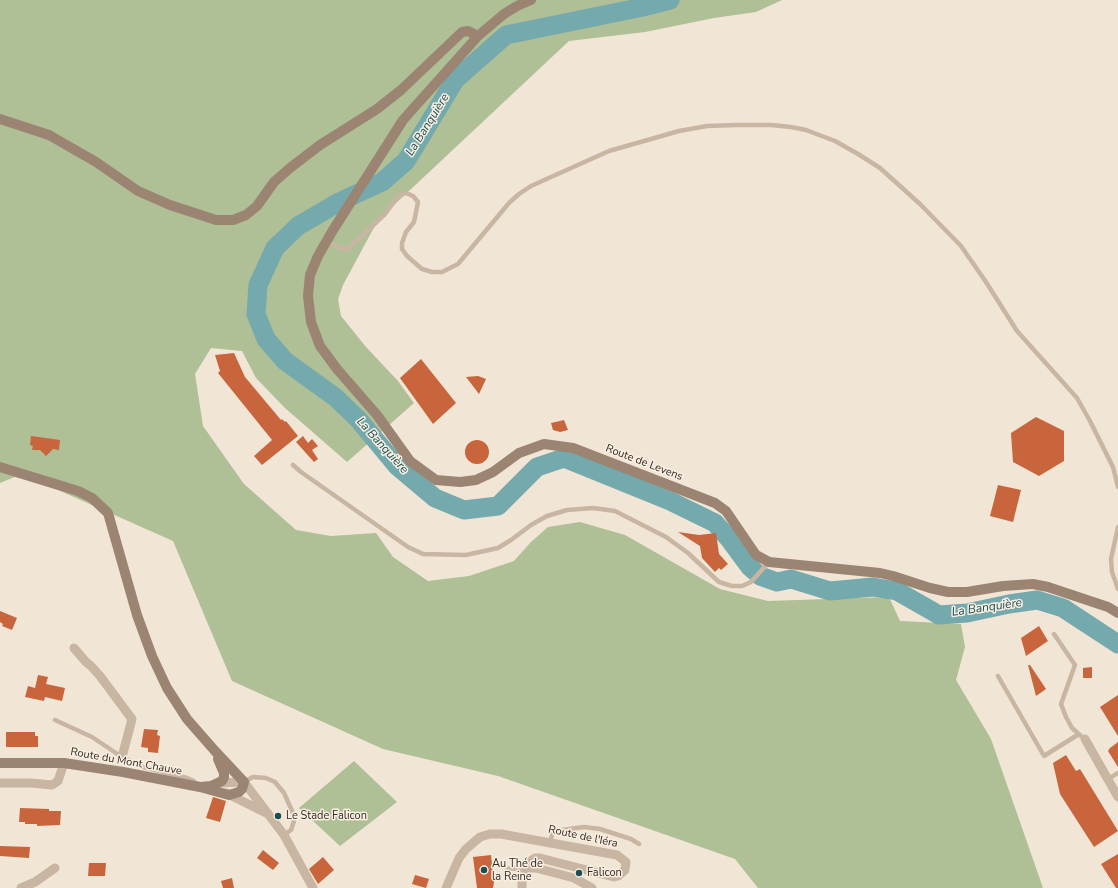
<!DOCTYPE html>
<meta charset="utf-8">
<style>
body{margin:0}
canvas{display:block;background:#f1e5d5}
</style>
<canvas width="1118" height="888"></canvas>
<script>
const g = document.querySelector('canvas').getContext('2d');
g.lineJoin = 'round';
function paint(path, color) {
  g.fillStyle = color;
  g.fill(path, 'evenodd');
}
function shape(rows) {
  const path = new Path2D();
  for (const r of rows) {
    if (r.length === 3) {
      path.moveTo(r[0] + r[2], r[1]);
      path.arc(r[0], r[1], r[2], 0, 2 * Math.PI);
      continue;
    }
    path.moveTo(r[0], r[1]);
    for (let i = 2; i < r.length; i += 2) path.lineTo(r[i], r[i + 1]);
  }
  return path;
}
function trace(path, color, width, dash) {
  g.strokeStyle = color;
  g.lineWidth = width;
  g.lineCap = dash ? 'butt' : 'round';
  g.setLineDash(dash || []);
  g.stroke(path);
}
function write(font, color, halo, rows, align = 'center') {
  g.font = font + ' "Nunito Sans",sans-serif';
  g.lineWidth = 3;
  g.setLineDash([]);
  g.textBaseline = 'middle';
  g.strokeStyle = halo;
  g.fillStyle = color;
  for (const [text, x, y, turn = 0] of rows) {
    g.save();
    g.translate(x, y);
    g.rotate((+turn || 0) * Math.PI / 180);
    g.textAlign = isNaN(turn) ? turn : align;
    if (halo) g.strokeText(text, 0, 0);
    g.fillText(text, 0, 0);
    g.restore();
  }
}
const green = shape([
 [0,0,782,0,756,12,714,18,645,32,569,41,378,220,343,285,338,299,341,316,366,347,398,381,414,403,347,462,285,408,256,378,242,351,211,348,195,374,203,426,244,484,296,530,331,536,376,533,393,557,428,581,469,576,514,561,530,543,548,527,580,522,625,535,720,589,768,601,889,597,900,621,961,624,965,647,956,680,991,739,1043,888,758,888,735,859,498,776,383,749,232,681,173,541,22,474,0,483],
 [354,761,397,802,340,846,299,808]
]);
const river = shape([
 [670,0,643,7,506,35,455,80,406,161,382,182,339,202,298,226,275,248,258,285,256,314,266,339,285,361,335,397,358,419,397,466,435,498,464,510,498,506,537,467,564,458,670,501,715,523,730,540,750,567,760,576,777,582,791,579,830,591,873,587,897,591,939,615,967,613,1009,604,1037,600,1063,608,1118,644]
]);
const building = shape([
 [234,353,245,377,281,420,282,419,285,422,286,421,298,436,262,465,254,456,272,440,218,373,220,371,215,355],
 [421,359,456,403,433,424,400,378],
 [478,376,486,379,479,394,466,377],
 [1036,417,1064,431,1064,461,1039,476,1013,462,1011,433],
 [564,420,568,430,560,432,553,430,551,423],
 [31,436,60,440,59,450,53,449,46,456,40,450,32,450,33,446,30,445],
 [303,436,308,443,312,439,318,446,312,450,318,459,314,462,296,442],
 [477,452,12],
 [998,485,1021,490,1013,522,990,516],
 [678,532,699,535,716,533,719,554,728,564,721,570,719,568,715,572,702,558,700,546],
 [0,611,17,618,12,630,2,626,3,624,0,622],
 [1039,626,1048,641,1026,656,1021,638],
 [1028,665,1030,665,1046,689,1036,696],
 [1092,667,1092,678,1083,678,1083,668],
 [38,675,48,677,46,684,65,688,62,701,45,697,44,701,25,697,28,686,35,688],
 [1118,695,1118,736,1100,707],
 [144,729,158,730,157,735,160,736,158,753,148,752,148,748,141,747],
 [6,732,35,732,35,736,38,736,38,747,6,747],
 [1118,742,1118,767,1108,751,1110,748],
 [1066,755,1076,771,1080,769,1118,831,1094,847,1060,794,1053,763],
 [213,797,226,801,220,822,206,818],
 [20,808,49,809,49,811,61,811,60,825,37,826,37,824,25,824,25,822,19,822],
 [0,846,30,847,29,858,0,856],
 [263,850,279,863,273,870,257,858],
 [1118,854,1118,888,1116,888,1101,864],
 [491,855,494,882,493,888,477,888,473,857],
 [323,857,334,870,318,884,309,869],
 [89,863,106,863,105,876,88,876],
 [415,875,429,879,426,888,412,884],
 [232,878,234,888,223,888,221,881]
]);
const lane = shape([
 [326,241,340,248,348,249,385,214,399,195,406,193,413,196,418,202,414,222,406,232,402,243,402,249,407,256,422,269,432,272,442,272,458,264,509,203,519,194,531,186,609,151,679,131,707,126,737,125,771,125,791,127,806,130,835,141,858,154,880,168,920,204,961,246,986,282,1017,331,1077,398,1090,421,1113,467,1118,487],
 [293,465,301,472,408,547,423,554,466,555,498,548,511,540,531,525,547,516,567,510,593,508,615,511,666,537,688,553,719,582,732,586,742,586,751,582,769,562],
 [1118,527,1111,559,1112,572,1118,589],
 [1054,634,1075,665,1061,704,1066,717,1072,728,1081,736],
 [998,676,1044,756,1079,734],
 [55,720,92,737,122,757,143,767,187,778,194,781,194,784],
 [1108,779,1118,773],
 [244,782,253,777,266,778,275,782,284,793,293,813,294,821,291,830,284,835],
 [550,842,552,835,555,831,584,827,600,829,631,839,639,844],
 [507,869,525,868]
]);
const street = shape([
 [74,648,86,662,91,666,100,676,132,719,122,757],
 [1085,739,1118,797],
 [0,783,31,783,52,785,58,781,64,763],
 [218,783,244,782,284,835,313,888],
 [226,793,268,814],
 [525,868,536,868,574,878,592,888],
 [21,888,35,882,55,868],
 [446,888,459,858,466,849,480,837,490,834,501,834,617,855,626,862,625,870,618,876,614,877,540,858,535,858,529,862,525,868,522,881,522,888]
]);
const secondary = shape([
 [531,0,517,6,504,14,478,36,403,120,333,230,318,256,310,275,308,296,311,322,320,346,337,369,377,415,410,461,436,480,460,482,476,480,493,472,519,453,544,444,573,448,715,503,726,511,756,555,769,562,880,573,893,576,930,588,948,592,967,592,1003,586,1033,584,1048,587,1108,607,1118,613],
 [0,119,49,135,96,162,138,191,170,205,216,220,233,220,246,215,257,206,274,182,290,168,320,145,377,109,401,90,462,32,468,31,478,36],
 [0,467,78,491,92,498,108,513,137,615,152,656,167,688,187,719,215,751,244,782,242,789,239,792,229,795,200,787,123,772,64,763,0,763],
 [201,787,211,786,222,781,224,777,224,773,218,759]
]);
const markers = [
 [278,816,4,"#1a4e54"],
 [484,870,4,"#1a4e54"],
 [579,873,4,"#1a4e54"]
];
const streetNames = [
 ["Route de Levens",644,463,21],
 ["Route du Mont Chauve",126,762,10],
 ["Route de l'Iéra",583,837,12]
];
const poiNames = [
 ["Le Stade Falicon",286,816],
 ["Au Thé de",492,864],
 ["la Reine",492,877],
 ["Falicon",587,873]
];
const waterNames = [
 ["La Banquière",428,125,-58],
 ["La Banquière",382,446,48],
 ["La Banquière",987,608,-8]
];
paint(green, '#afbf96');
trace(river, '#74a9ae', 19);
paint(building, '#c8653c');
trace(lane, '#c8b5a2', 4.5);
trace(street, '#c8b5a2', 9);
trace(secondary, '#9c8473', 10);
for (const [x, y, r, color] of markers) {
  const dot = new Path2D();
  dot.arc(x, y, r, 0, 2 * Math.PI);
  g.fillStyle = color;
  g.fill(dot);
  trace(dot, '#f9efe1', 1.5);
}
write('11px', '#332a24', '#f9efe1', streetNames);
write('11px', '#332a24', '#f9efe1', poiNames, 'left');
write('italic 12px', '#1a4e54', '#f9efe1', waterNames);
</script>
